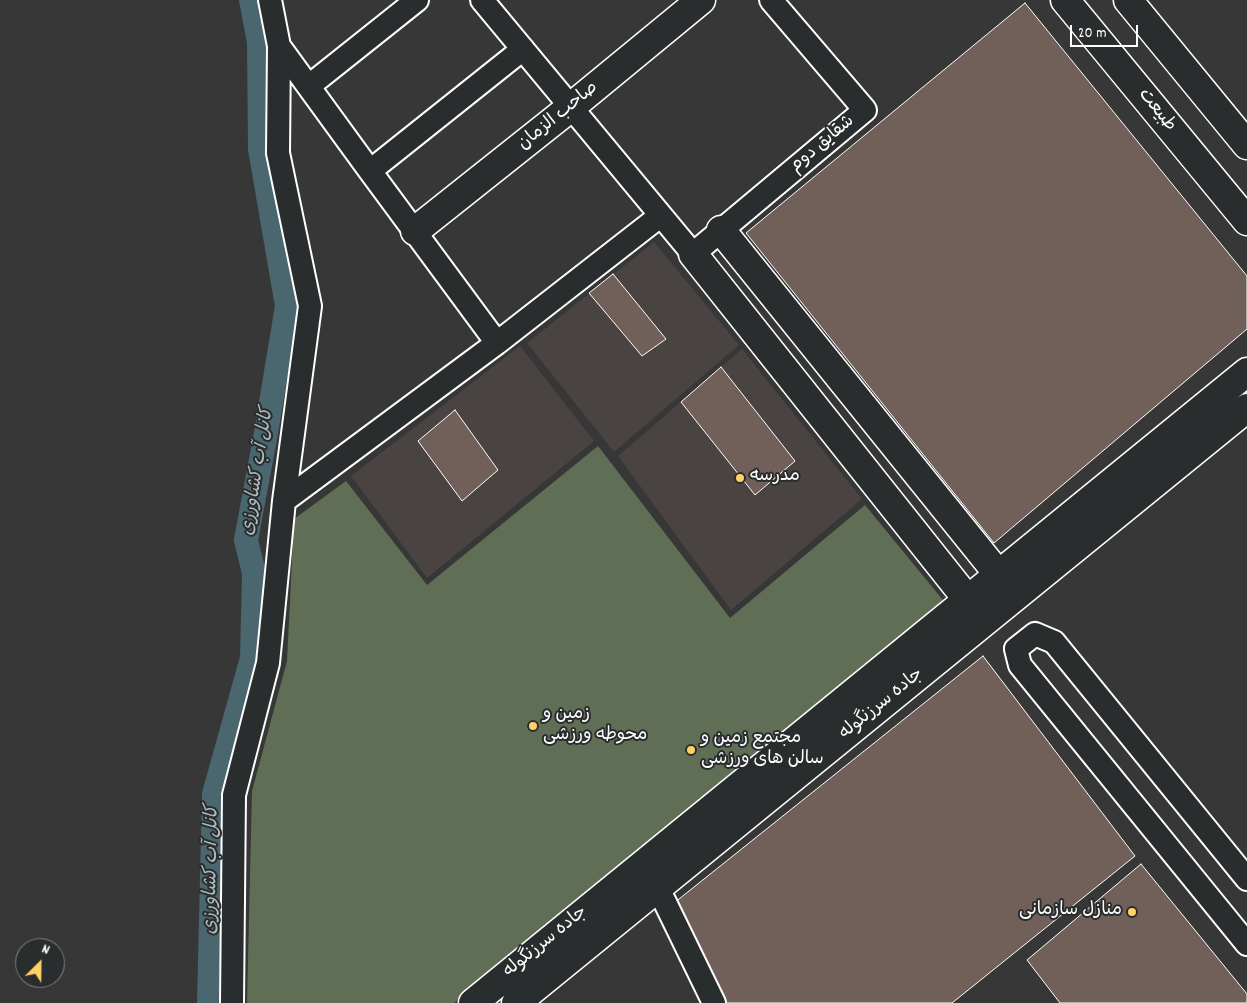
<!DOCTYPE html>
<meta charset="utf-8">
<style>
body{margin:0}
#map{position:relative;width:1247px;height:1003px;overflow:hidden;background:#383737;font-family:Dekko,sans-serif}
canvas{display:block}
.north{position:absolute;left:15px;top:938px;width:50px;height:50px;box-sizing:border-box;background:#2a2d2e;border:1px solid #7f8182;border-radius:50%;rotate:23deg;font-size:14px;font-weight:700;line-height:20px;text-align:center;color:#fff}
.north::after{content:'';display:block;margin:auto;width:18px;height:22px;background:#ffd166;clip-path:polygon(50% 0,100% 100%,50% 72%,0 100%)}
.scale{position:absolute;left:1070px;top:25px;width:68px;height:22px;box-sizing:border-box;border:2px solid #fff;border-top:0;padding-left:6px;font-size:15px;line-height:18px;white-space:nowrap;color:#fff;-webkit-text-stroke:4px #2a2d2e;paint-order:stroke}
</style>
<div id="map">
<canvas width="1247" height="1003"></canvas>
<div class="north">N</div>
<div class="scale">20 m</div>
</div>
<script>
const g = document.querySelector('canvas').getContext('2d');
g.lineJoin = 'round';
function paint(path, color) {
  g.fillStyle = color;
  g.fill(path, 'evenodd');
}
function shape(rows) {
  const path = new Path2D();
  for (const r of rows) {
    path.moveTo(r[0], r[1]);
    for (let i = 2; i < r.length; i += 2) path.lineTo(r[i], r[i + 1]);
  }
  return path;
}
function trace(path, color, width, dash) {
  g.strokeStyle = color;
  g.lineWidth = width;
  g.lineCap = dash ? 'butt' : 'round';
  g.setLineDash(dash || []);
  g.stroke(path);
}
function write(font, color, halo, rows, align = 'center') {
  g.font = font + ' Dekko,"Playpen Sans Arabic",sans-serif';
  g.lineWidth = 4;
  g.setLineDash([]);
  g.textBaseline = 'middle';
  g.strokeStyle = halo;
  g.fillStyle = color;
  for (const [text, x, y, turn = 0] of rows) {
    g.save();
    g.translate(x, y);
    g.rotate((+turn || 0) * Math.PI / 180);
    g.textAlign = isNaN(turn) ? turn : align;
    if (halo) g.strokeText(text, 0, 0);
    g.fillText(text, 0, 0);
    g.restore();
  }
}
const built = shape([
 [654,242,739,345,614,452,527,343],
 [520,346,594,441,427,578,351,476],
 [742,349,862,499,731,610,618,456]
]);
const green = shape([
 [598,446,730,618,865,505,947,605,454,1003,247,1003,252,791,287,661,294,519,346,481,427,585]
]);
const canal = shape([
 [209,1003,214,794,252,658,254,573,246,540,266,433,287,306,260,149,259,42,251,0]
]);
const building = shape([
 [1025,3,1247,276,1247,329,994,543,746,233,1025,3],
 [613,274,666,339,642,356,589,293,613,274],
 [721,367,795,461,755,495,681,402,721,367],
 [455,410,498,470,462,501,418,441,455,410],
 [983,656,1135,856,952,1003,725,1003,674,903,983,656],
 [1141,864,1247,994,1247,1003,1060,1003,1027,960,1141,864]
]);
const street = shape([
 [270,0,279,46,278,153,310,306,284,501,497,343,660,216],
 [482,0,693,254,865,110,771,0],
 [279,46,370,171],
 [309,86,417,0],
 [497,343,370,171,523,49],
 [1247,879,1054,642,1035,634,1016,649,1020,665,1247,944],
 [658,888,714,1003],
 [232,1003,234,795,268,663,284,501]
]);
const secondary = shape([
 [1065,0,1247,221],
 [1128,0,1247,145],
 [721,230,999,575],
 [415,231,571,107,701,0],
 [693,254,968,600],
 [473,1003,1247,372],
 [516,1003,1247,408]
]);
const markers = [
 [740,478,5,"#ffd166"],
 [533,726,5,"#ffd166"],
 [691,750,5,"#ffd166"],
 [1132,912,5,"#ffd166"]
];
const streetNames = [
 ["طبیعت",1156,111,51],
 ["صاحب الزمان",559,117,-39],
 ["شقایق دوم",823,145,-40],
 ["جاده سرزنگوله",882,705,-39],
 ["جاده سرزنگوله",546,943,-39]
];
const poiNames = [
 ["مدرسه",750,478],
 ["زمین و",543,716],
 ["محوطه ورزشی",543,737],
 ["مجتمع زمین و",701,740],
 ["سالن های ورزشی",701,761],
 ["منازل سازمانی",1122,912,"right"]
];
const waterNames = [
 ["کانل آب کشاورزی",259,472,-81],
 ["کانل آب کشاورزی",213,870,-89]
];
paint(built, '#494342');
paint(green, '#616e56');
trace(canal, '#4a666e', 24);
paint(building, '#71605a');
trace(building, '#fff', 1);
trace(street, '#fff', 26);
trace(secondary, '#fff', 31);
trace(street, '#2a2d2e', 22);
trace(secondary, '#2a2d2e', 28);
for (const [x, y, r, color] of markers) {
  const dot = new Path2D();
  dot.arc(x, y, r, 0, 2 * Math.PI);
  g.fillStyle = color;
  g.fill(dot);
  trace(dot, '#2a2d2e', 2);
}
write('18px', '#fff', '#2a2d2e', streetNames);
write('18px', '#fff', '#2a2d2e', poiNames, 'left');
write('italic 19px', '#aebabe', '#2a2d2e', waterNames);
</script>
